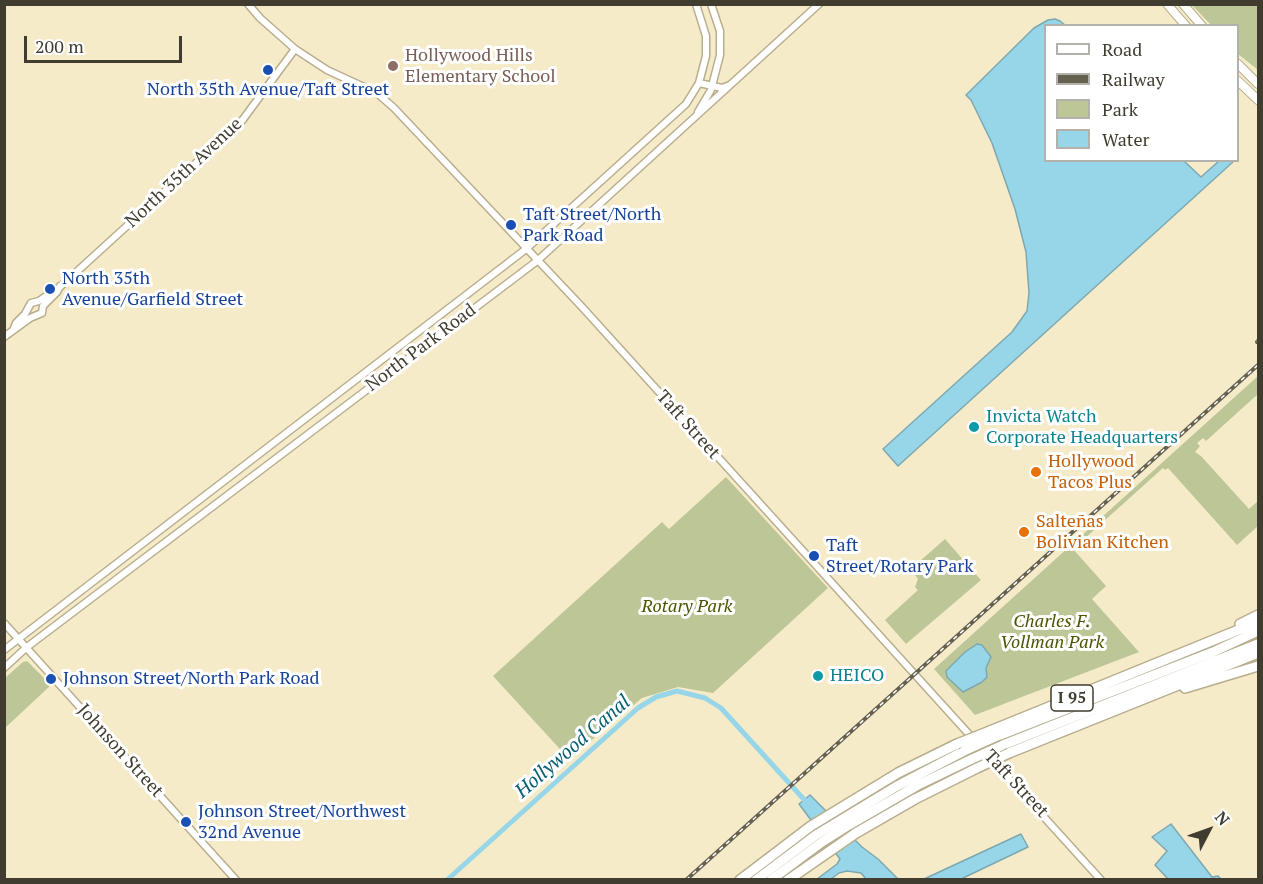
<!DOCTYPE html>
<meta charset="utf-8">
<style>
body{margin:0}
#map{position:relative;width:1263px;height:884px;overflow:hidden;background:#f6ebc9;font-family:"PT Serif",serif}
canvas{display:block}
.frame{position:absolute;inset:0;border:6px solid #403c2f;pointer-events:none}
.legend{position:absolute;left:1044px;top:24px;width:195px;height:138px;box-sizing:border-box;background:#fff;border:2px solid #b3b1ac;margin:0;padding:8px 10px;list-style:none;font-size:18px;color:#403c2f}
.legend li{display:flex;align-items:center;gap:12px;height:30px}
.legend b{width:30px;border:2px solid #b3b1ac}
.north{position:absolute;left:1179px;top:800px;width:60px;height:60px;-webkit-text-stroke:4px #fff;paint-order:stroke;rotate:49deg;font-size:16px;font-weight:700;line-height:24px;text-align:center;color:#403c2f}
.north::after{content:'';display:block;margin:auto;width:21px;height:27px;background:#403c2f;clip-path:polygon(50% 0,100% 100%,50% 72%,0 100%)}
.scale{position:absolute;left:24px;top:36px;width:158px;height:27px;box-sizing:border-box;border:3px solid #403c2f;border-top:0;padding-left:8px;font-size:18px;line-height:21px;white-space:nowrap;color:#403c2f;-webkit-text-stroke:4px #fff;paint-order:stroke}
</style>
<div id="map">
<canvas width="1263" height="884"></canvas>
<div class="frame"></div>
<ul class="legend">
<li><b style="height:8px;background:#fff"></b>Road</li>
<li><b style="height:8px;background:#66604f"></b>Railway</li>
<li><b style="height:16px;background:#bdc697"></b>Park</li>
<li><b style="height:16px;background:#97d6e8"></b>Water</li>
</ul>
<div class="north">N</div>
<div class="scale">200 m</div>
</div>
<script>
const g = document.querySelector('canvas').getContext('2d');
g.lineJoin = 'round';
function paint(path, color) {
  g.fillStyle = color;
  g.fill(path, 'evenodd');
}
function shape(rows) {
  const path = new Path2D();
  for (const r of rows) {
    path.moveTo(r[0], r[1]);
    for (let i = 2; i < r.length; i += 2) path.lineTo(r[i], r[i + 1]);
  }
  return path;
}
function trace(path, color, width, dash) {
  g.strokeStyle = color;
  g.lineWidth = width;
  g.lineCap = dash ? 'butt' : 'round';
  g.setLineDash(dash || []);
  g.stroke(path);
}
function write(font, color, halo, rows, align = 'center') {
  g.font = font + ' "PT Serif",serif';
  g.lineWidth = 6;
  g.setLineDash([]);
  g.textBaseline = 'middle';
  g.strokeStyle = halo;
  g.fillStyle = color;
  for (const [text, x, y, turn = 0] of rows) {
    g.save();
    g.translate(x, y);
    g.rotate((+turn || 0) * Math.PI / 180);
    g.textAlign = isNaN(turn) ? turn : align;
    if (halo) g.strokeText(text, 0, 0);
    g.fillText(text, 0, 0);
    g.restore();
  }
}
const green = shape([
 [1192,5,1258,5,1258,70,1238,54,1238,26,1211,25],
 [1258,376,1258,394,1206,441,1203,438,1197,443,1200,446,1195,452,1201,456,1249,509,1258,501,1258,526,1237,545,1168,468,1165,470,1163,468,1073,549,1106,586,1092,599,1139,652,975,715,934,669],
 [726,477,828,588,713,693,678,687,642,698,569,759,493,676,662,522,669,529],
 [945,539,981,580,906,644,885,620,918,590,915,587,918,579,911,569],
 [27,661,51,685,5,728,5,678,23,662]
]);
const water = shape([
 [1055,19,1060,21,1065,25,1046,26,1046,160,1184,161,1201,177,1219,161,1234,161,898,466,883,449,1012,332,1027,311,1029,293,1026,252,1015,209,992,143,971,100,966,95,1034,28,1048,20,1055,19],
 [977,644,982,645,991,657,986,668,987,677,982,682,963,692,947,677,946,671,965,652,977,644],
 [810,795,862,847,878,859,898,879,866,879,861,873,847,871,839,873,831,879,817,879,837,864,840,859,799,804,810,795],
 [1171,824,1212,877,1218,876,1221,879,1168,879,1155,865,1167,851,1152,837,1171,824],
 [1021,834,1028,847,961,879,924,879,1021,834]
]);
const canal = shape([
 [447,880,638,708,656,697,677,691,705,698,721,708,809,805]
]);
const tertiary = shape([
 [248,4,260,18,295,49,327,70,377,93,394,108,582,307,1101,880],
 [699,83,722,88,730,85],
 [698,112,711,90,720,55,720,31,711,4],
 [14,328,16,323,25,314,31,303,39,301,61,286,241,122,295,49],
 [4,337,30,318,42,313,43,306,57,292,60,286],
 [4,623,236,880],
 [4,650,526,249,686,104,699,83,706,56,706,36,696,4],
 [4,668,27,647,537,261,819,4]
]);
const primary = shape([
 [1167,4,1186,26],
 [1183,4,1202,26],
 [1238,64,1258,84],
 [1238,81,1258,100]
]);
const motorway = shape([
 [1240,624,1258,615],
 [1185,688,1258,666],
 [990,731,1258,622],
 [995,737,1213,652,1258,631],
 [1003,745,1258,644],
 [1009,753,1258,653],
 [740,880,811,826,898,773,957,744],
 [756,880,816,835,897,786,964,751],
 [771,880,822,842,849,825,918,785,972,759],
 [788,880,856,833,915,799,977,768]
]);
const rail = shape([
 [1257,342,1258,341],
 [686,880,1258,365]
]);
const motorwayBridge = shape([
 [957,744,990,731],
 [964,751,995,737],
 [972,759,1003,745],
 [977,768,1009,753]
]);
const markers = [
 [393,66,6,"#8d6e63"],
 [268,70,6,"#1a4fb4"],
 [511,225,6,"#1a4fb4"],
 [50,289,6,"#1a4fb4"],
 [974,427,6,"#0f9aa8"],
 [1036,472,6,"#e8710a"],
 [1024,532,6,"#e8710a"],
 [814,556,6,"#1a4fb4"],
 [818,676,6,"#0f9aa8"],
 [51,679,6,"#1a4fb4"],
 [186,822,6,"#1a4fb4"]
];
const shields = [
 [1072,698,42]
];
const shieldNames = [
 ["I 95",1072,698]
];
const educationNames = [
 ["Hollywood Hills",405,56],
 ["Elementary School",405,77]
];
const transitNames = [
 ["North 35th Avenue/Taft Street",268,90,"center"],
 ["Taft Street/North",523,215],
 ["Park Road",523,236],
 ["North 35th",62,279],
 ["Avenue/Garfield Street",62,300],
 ["Taft",826,546],
 ["Street/Rotary Park",826,567],
 ["Johnson Street/North Park Road",63,679],
 ["Johnson Street/Northwest",198,812],
 ["32nd Avenue",198,833]
];
const streetNames = [
 ["North 35th Avenue",184,173,-43],
 ["North Park Road",421,348,-37],
 ["Taft Street",688,425,48],
 ["Johnson Street",120,751,48],
 ["Taft Street",1016,784,47]
];
const cultureNames = [
 ["Invicta Watch",986,417],
 ["Corporate Headquarters",986,438],
 ["HEICO",830,676]
];
const foodNames = [
 ["Hollywood",1048,462],
 ["Tacos Plus",1048,483],
 ["Salteñas",1036,522],
 ["Bolivian Kitchen",1036,543]
];
const parkNames = [
 ["Rotary Park",687,607],
 ["Charles F.",1052,622],
 ["Vollman Park",1052,643]
];
const waterNames = [
 ["Hollywood Canal",573,747,-41]
];
paint(green, '#bdc697');
paint(water, '#97d6e8');
trace(water, '#7da8b0', 1.5);
trace(canal, '#97d6e8', 5);
trace(tertiary, '#b8ae8e', 9);
trace(primary, '#b8ae8e', 10);
trace(motorway, '#b8ae8e', 12);
trace(tertiary, '#fff', 6);
trace(primary, '#fff', 8);
trace(motorway, '#fff', 9);
trace(rail, '#66604f', 4);
trace(rail, '#fff', 1.5, [4.5]);
trace(motorwayBridge, '#b8ae8e', 12, []);
trace(motorwayBridge, '#fff', 9);
for (const [x, y, r, color] of markers) {
  const dot = new Path2D();
  dot.arc(x, y, r, 0, 2 * Math.PI);
  g.fillStyle = color;
  g.fill(dot);
  trace(dot, '#fff', 2);
}
for (const [x, y, w] of shields) {
  const box = new Path2D();
  box.roundRect(x - w / 2, y - 13, w, 26, 4.5);
  g.fillStyle = '#fff';
  g.fill(box);
  trace(box, '#403c2f', 1.5);
}
write('bold 16px', '#403c2f', null, shieldNames);
write('18px', '#785e54', '#fff', educationNames, 'left');
write('18px', '#164399', '#fff', transitNames, 'left');
write('18px', '#403c2f', '#fff', streetNames);
write('18px', '#0d838f', '#fff', cultureNames, 'left');
write('18px', '#c56008', '#fff', foodNames, 'left');
write('italic 18px', '#4c5500', '#fff', parkNames);
write('italic 20px', '#055e71', '#fff', waterNames);
</script>
